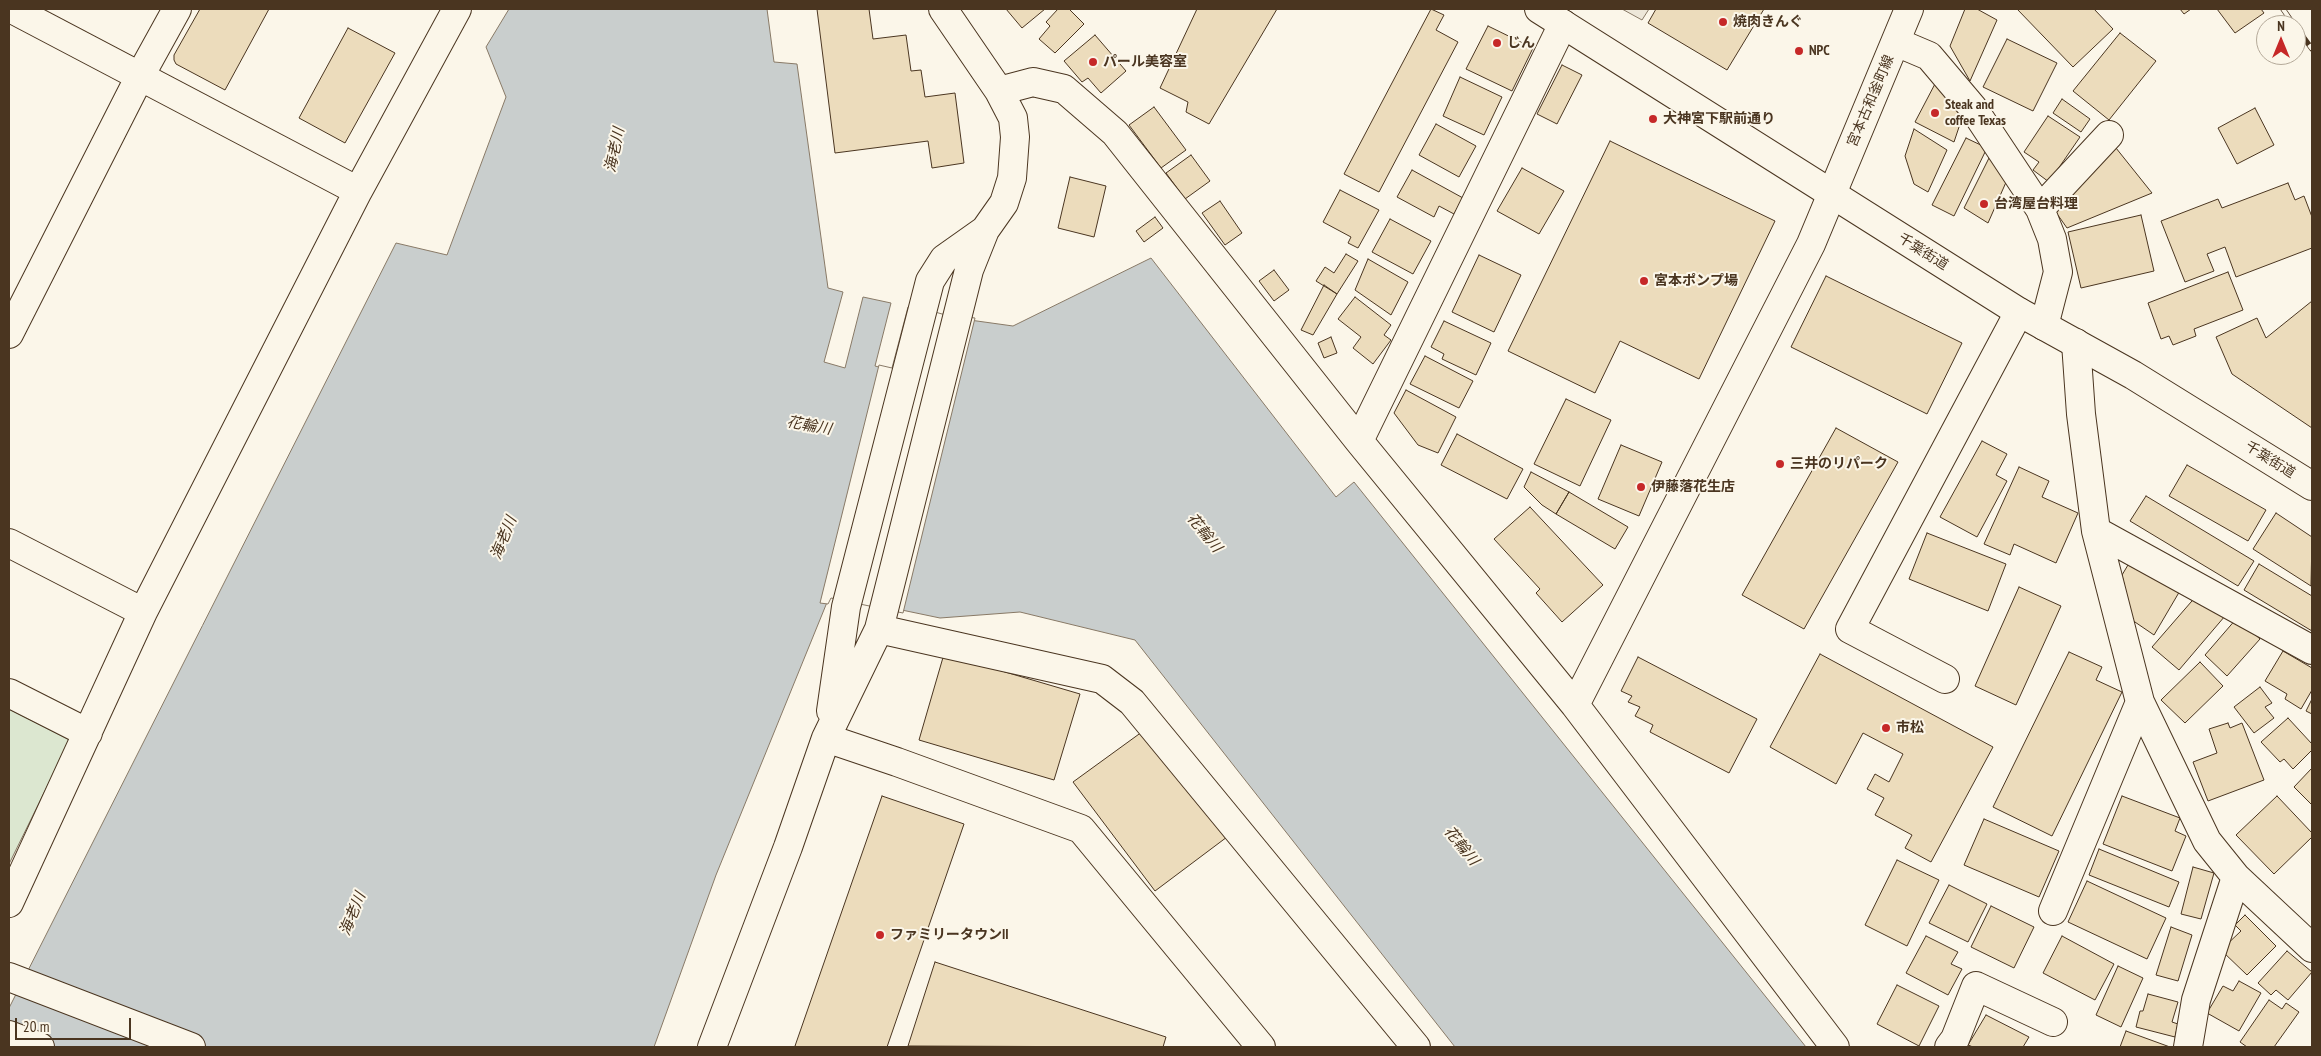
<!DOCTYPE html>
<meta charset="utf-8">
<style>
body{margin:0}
#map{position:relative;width:2321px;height:1056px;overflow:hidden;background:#fbf6e9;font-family:"PT Sans Narrow",sans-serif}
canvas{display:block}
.frame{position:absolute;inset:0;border:10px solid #4a3520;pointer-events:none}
.north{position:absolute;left:2256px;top:15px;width:50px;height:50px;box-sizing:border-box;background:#fbf6e9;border:1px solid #b4a999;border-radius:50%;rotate:0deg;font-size:14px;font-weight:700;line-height:20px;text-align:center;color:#4a3520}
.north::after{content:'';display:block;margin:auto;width:18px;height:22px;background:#c62828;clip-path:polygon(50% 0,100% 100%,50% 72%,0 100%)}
.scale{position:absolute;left:15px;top:1018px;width:116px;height:22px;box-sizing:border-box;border:2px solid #4a3520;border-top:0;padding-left:6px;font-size:15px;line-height:18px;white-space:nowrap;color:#4a3520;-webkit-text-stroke:4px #fbf6e9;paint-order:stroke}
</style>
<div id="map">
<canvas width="2321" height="1056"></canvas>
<div class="frame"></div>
<div class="north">N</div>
<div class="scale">20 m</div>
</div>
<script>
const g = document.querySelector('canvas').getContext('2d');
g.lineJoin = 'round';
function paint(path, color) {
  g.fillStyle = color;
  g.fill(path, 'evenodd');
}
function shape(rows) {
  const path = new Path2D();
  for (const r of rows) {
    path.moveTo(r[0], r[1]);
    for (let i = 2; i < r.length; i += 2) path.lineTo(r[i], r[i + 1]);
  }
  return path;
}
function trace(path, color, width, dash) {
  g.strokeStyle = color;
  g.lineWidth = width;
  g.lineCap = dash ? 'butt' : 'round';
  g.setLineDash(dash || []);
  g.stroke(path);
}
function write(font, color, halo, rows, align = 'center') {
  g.font = font + ' "PT Sans Narrow","Noto Sans JP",sans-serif';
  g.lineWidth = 4;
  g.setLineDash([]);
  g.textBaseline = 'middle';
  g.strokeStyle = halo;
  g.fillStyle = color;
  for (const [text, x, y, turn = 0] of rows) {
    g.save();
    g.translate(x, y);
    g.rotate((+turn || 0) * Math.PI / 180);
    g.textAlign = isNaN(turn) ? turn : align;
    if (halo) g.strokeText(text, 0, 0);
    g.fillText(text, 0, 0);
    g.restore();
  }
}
const green = shape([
 [9,709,70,740,9,864,9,709]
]);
const parking = shape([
 [1622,9,1649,9,1642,20,1622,9]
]);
const water = shape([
 [509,9,767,9,774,62,797,64,828,288,843,292,824,362,845,368,863,297,891,303,875,366,894,371,941,316,1013,326,1151,258,1336,497,1354,482,1806,1047,1455,1047,1135,640,1020,612,940,618,830,595,716,875,654,1047,9,1047,9,1008,396,243,447,255,506,97,486,47,509,9]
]);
const pier = shape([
 [911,305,942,314,975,318,903,613,831,598,828,604,820,603,879,365,892,368,908,307,911,305]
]);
const building = shape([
 [200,9,269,9,225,90,176,64,174,60,174,55,200,9],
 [817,9,869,9,873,39,906,35,911,71,921,70,925,97,955,93,964,163,932,168,928,141,835,153,817,9],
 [1006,9,1045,9,1022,28,1006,9],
 [1058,9,1069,9,1084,24,1055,53,1039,39,1050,26,1046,22,1058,9],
 [1197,9,1277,9,1209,124,1186,112,1188,102,1160,88,1197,9],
 [1431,9,1444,15,1436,30,1458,42,1379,192,1344,174,1431,9],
 [1656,9,1764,9,1727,70,1648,23,1656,9],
 [1965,9,1977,9,1997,20,1970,81,1950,46,1965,9],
 [2017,9,2094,9,2113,29,2073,67,2017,9],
 [2180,9,2191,9,2184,14,2180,9],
 [2217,9,2261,9,2264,13,2235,33,2217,9],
 [1488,26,1533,48,1512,91,1466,69,1488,26],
 [348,28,395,53,345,143,299,118,348,28],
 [2120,33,2156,61,2109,120,2073,91,2120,33],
 [1095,35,1126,71,1101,93,1088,78,1082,82,1064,61,1095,35],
 [2007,39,2057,63,2033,111,1983,87,2007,39],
 [1562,65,1582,75,1557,124,1537,114,1562,65],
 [1460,77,1502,97,1484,135,1443,116,1460,77],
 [1936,82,1963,115,1954,142,1915,122,1936,82],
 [2062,99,2090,119,2081,132,2053,113,2062,99],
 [1154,107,1186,150,1161,168,1129,125,1154,107],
 [2255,108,2274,145,2237,164,2218,128,2255,108],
 [2048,116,2080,137,2049,182,2033,170,2039,162,2024,152,2048,116],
 [1436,124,1476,146,1459,177,1419,155,1436,124],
 [1914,129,1947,150,1928,192,1914,184,1905,156,1914,129],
 [1966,138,1987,148,1954,216,1932,205,1966,138],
 [1610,141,1775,221,1699,379,1620,341,1595,393,1508,351,1610,141],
 [2116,148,2152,193,2067,228,2055,211,2116,148],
 [1191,155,1210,181,1185,199,1166,173,1191,155],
 [1990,156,2007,180,1988,223,1964,208,1990,156],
 [1522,168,1564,191,1539,234,1497,211,1522,168],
 [1412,170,1463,198,1454,214,1439,206,1434,217,1397,197,1412,170],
 [1070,177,1106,186,1094,237,1058,228,1070,177],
 [2288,183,2295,200,2304,196,2312,217,2312,248,2236,277,2225,247,2207,254,2214,271,2185,282,2161,221,2218,199,2222,208,2288,183],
 [1340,190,1379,210,1358,248,1348,243,1351,237,1323,222,1340,190],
 [1220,201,1242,233,1225,245,1202,213,1220,201],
 [2141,215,2154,271,2081,288,2068,232,2141,215],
 [1155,217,1163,228,1144,242,1136,231,1155,217],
 [1390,219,1431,241,1413,274,1372,252,1390,219],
 [1346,254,1358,261,1337,294,1316,281,1325,267,1334,273,1346,254],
 [1479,255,1521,275,1494,332,1452,312,1479,255],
 [1368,259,1408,282,1391,315,1355,290,1368,259],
 [1274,270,1289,290,1274,301,1259,281,1274,270],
 [2228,272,2243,310,2194,329,2196,336,2173,345,2169,336,2161,339,2148,303,2228,272],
 [1826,276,1962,343,1927,414,1791,347,1826,276],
 [1324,285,1337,294,1313,335,1301,330,1324,285],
 [1355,297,1391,325,1384,335,1391,340,1373,364,1353,348,1361,337,1338,319,1355,297],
 [2312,301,2312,428,2232,374,2216,337,2257,318,2266,338,2312,301],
 [1444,321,1491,343,1476,375,1442,359,1444,354,1431,347,1444,321],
 [1331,337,1337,353,1324,358,1318,343,1331,337],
 [1425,356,1473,381,1459,408,1410,384,1425,356],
 [1406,390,1456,417,1438,453,1418,445,1394,413,1406,390],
 [1566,399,1611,420,1580,486,1534,464,1566,399],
 [1836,428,1898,462,1804,629,1742,595,1836,428],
 [1457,434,1523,469,1507,499,1441,465,1457,434],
 [1982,441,2007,454,1996,475,2007,481,1977,537,1940,517,1982,441],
 [1621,445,1662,462,1639,516,1598,499,1621,445],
 [2187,465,2266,510,2248,541,2169,496,2187,465],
 [2019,467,2049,481,2042,497,2078,513,2056,563,2014,544,2010,555,1984,544,2019,467],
 [1531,472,1569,492,1556,514,1542,505,1524,487,1531,472],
 [1569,492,1628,527,1615,549,1556,514,1569,492],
 [2146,496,2254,561,2238,586,2130,521,2146,496],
 [1530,507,1603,585,1562,622,1536,593,1540,589,1494,539,1530,507],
 [2276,513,2312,537,2311,586,2253,549,2276,513],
 [1927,533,2006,564,1988,611,1909,579,1927,533],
 [2259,564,2312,596,2312,631,2244,590,2259,564],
 [2128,565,2181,589,2154,635,2132,620,2122,575,2128,565],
 [2019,587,2061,606,2016,705,1975,686,2019,587],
 [2198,594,2225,616,2179,670,2152,647,2198,594],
 [2237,618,2260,639,2227,676,2205,655,2237,618],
 [2283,651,2312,668,2312,690,2301,709,2285,699,2287,694,2265,681,2283,651],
 [2069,652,2102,667,2096,680,2122,692,2052,836,1993,807,2069,652],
 [944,654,1080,694,1054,780,919,740,944,654],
 [1820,654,1993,747,1931,862,1905,848,1912,835,1875,815,1884,798,1867,789,1875,774,1889,782,1903,754,1863,733,1836,784,1770,747,1820,654],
 [1638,657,1757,719,1729,773,1650,732,1653,725,1635,716,1640,707,1628,702,1632,696,1621,691,1638,657],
 [2200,662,2223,686,2185,723,2161,700,2200,662],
 [2260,687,2272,703,2265,707,2274,718,2254,733,2234,707,2260,687],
 [2312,699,2312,714,2306,711,2312,699],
 [2288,718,2312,744,2312,750,2293,769,2284,759,2280,762,2261,742,2288,718],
 [2228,723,2230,728,2242,723,2264,780,2208,801,2193,762,2217,753,2209,729,2228,723],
 [1146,729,1227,837,1155,891,1073,782,1146,729],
 [2312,768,2312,805,2294,787,2312,768],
 [882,796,964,824,887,1047,798,1047,795,1046,882,796],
 [2122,796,2180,818,2175,831,2186,836,2172,871,2103,844,2122,796],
 [2277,796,2312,833,2312,837,2274,874,2236,835,2277,796],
 [1984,819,2059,851,2039,897,1964,865,1984,819],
 [2099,849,2179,882,2169,907,2089,875,2099,849],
 [1897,860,1939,880,1907,946,1865,925,1897,860],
 [2193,867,2214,873,2201,919,2181,914,2193,867],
 [2087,881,2166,918,2147,959,2068,922,2087,881],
 [1949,885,1987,904,1968,942,1929,923,1949,885],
 [1991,906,2034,927,2014,968,1971,947,1991,906],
 [2245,915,2276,946,2247,975,2221,950,2241,931,2235,925,2245,915],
 [2171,927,2192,935,2178,981,2156,975,2171,927],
 [1926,936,1958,952,1951,964,1962,969,1948,995,1906,973,1926,936],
 [2062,936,2114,964,2095,1000,2043,973,2062,936],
 [2287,951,2312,972,2288,1000,2276,990,2271,995,2258,983,2287,951],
 [935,962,1166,1037,1163,1047,908,1046,935,962],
 [2118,966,2143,978,2121,1027,2096,1015,2118,966],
 [2239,981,2261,993,2239,1031,2207,1013,2223,986,2233,991,2239,981],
 [1897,985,1939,1006,1919,1046,1877,1024,1897,985],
 [2148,994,2178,1002,2172,1022,2178,1024,2175,1037,2136,1027,2140,1011,2143,1011,2148,994],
 [2269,1000,2282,1009,2286,1003,2299,1012,2274,1047,2247,1047,2240,1042,2269,1000],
 [1986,1015,2029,1037,2023,1047,1973,1047,1968,1045,1986,1015],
 [2126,1031,2170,1047,2120,1047,2126,1031]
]);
const minor = shape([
 [12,9,358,191],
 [1896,42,1929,56,1973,108,2040,209,2052,239,2058,272,2044,326],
 [999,91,1033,82,1064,89,1115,133,1359,441,1575,705,1835,1047],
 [2040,209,2109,135],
 [9,334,140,76,177,9],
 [2076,343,2081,414,2096,531,2140,702,2207,841,2236,877,2312,948],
 [1359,441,1563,24],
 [2096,531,2312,650],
 [9,543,143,612],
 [879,629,1102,679,1132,702,1416,1047],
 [1945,679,1850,629,2019,312],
 [9,693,88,733],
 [1575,705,1811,244,1909,9],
 [831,711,846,607,930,281,944,259,985,230],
 [826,738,897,762,1081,829,1261,1047],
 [9,903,143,612,358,191,457,9],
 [2053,911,2140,702],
 [712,1047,788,847,826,738,879,629,969,270,985,230,1004,203,1012,178,1015,137,1013,118,999,91,943,9],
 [1949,1047,1955,1039,1976,986,2053,1022],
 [2188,1047,2196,1000,2236,877]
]);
const highway = shape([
 [1539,9,2019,312,2133,375,2312,486],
 [9,977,191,1047],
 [9,1035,40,1047]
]);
const rail = shape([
 [2283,9,2294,25],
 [2296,27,2312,49]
]);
const markers = [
 [1723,22,5,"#c62828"],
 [1497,43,5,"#c62828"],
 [1799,51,5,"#c62828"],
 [1093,62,5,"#c62828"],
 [1935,113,5,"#c62828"],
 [1653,119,5,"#c62828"],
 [1984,204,5,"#c62828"],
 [1644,281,5,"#c62828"],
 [1780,464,5,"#c62828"],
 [1641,487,5,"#c62828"],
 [1886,728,5,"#c62828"],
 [880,935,5,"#c62828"]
];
const poiNames = [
 ["焼肉きんぐ",1733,22],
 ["じん",1507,43],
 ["NPC",1809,51],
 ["パール美容室",1103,62],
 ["Steak and",1945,105],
 ["coffee Texas",1945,121],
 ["大神宮下駅前通り",1663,119],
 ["台湾屋台料理",1994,204],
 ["宮本ポンプ場",1654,281],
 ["三井のリパーク",1790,464],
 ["伊藤落花生店",1651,487],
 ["市松",1896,728],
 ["ファミリータウンII",890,935]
];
const streetNames = [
 ["宮本古和釜町線",1871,101,-67],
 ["千葉街道",1923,252,32],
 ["千葉街道",2270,460,32]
];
const waterNames = [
 ["海老川",615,150,-78],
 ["花輪川",809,426,10],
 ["花輪川",1204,533,51],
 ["海老川",504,538,-68],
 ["花輪川",1461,846,51],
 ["海老川",353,914,-68]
];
paint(green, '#dce7d0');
trace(green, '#887966', 1);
paint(parking, '#ede7d9');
trace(parking, '#887966', 1);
paint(water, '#c9cecd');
trace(water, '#887966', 1);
paint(pier, '#fbf6e9');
trace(pier, '#887966', 1);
paint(building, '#ecdcbc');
trace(building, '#4a3520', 1);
trace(minor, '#4a3520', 30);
trace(highway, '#4a3520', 30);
trace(minor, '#fbf6e9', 28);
trace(highway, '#fbf6e9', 28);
trace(rail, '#4a3520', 5.5);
trace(rail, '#fbf6e9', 4, [11]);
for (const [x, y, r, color] of markers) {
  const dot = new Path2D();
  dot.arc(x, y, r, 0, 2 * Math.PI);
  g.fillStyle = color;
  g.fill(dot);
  trace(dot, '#fbf6e9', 2);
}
write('bold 14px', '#4a3520', '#fbf6e9', poiNames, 'left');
write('14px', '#4a3520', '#fbf6e9', streetNames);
write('italic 15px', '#4a3520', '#fbf6e9', waterNames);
</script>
